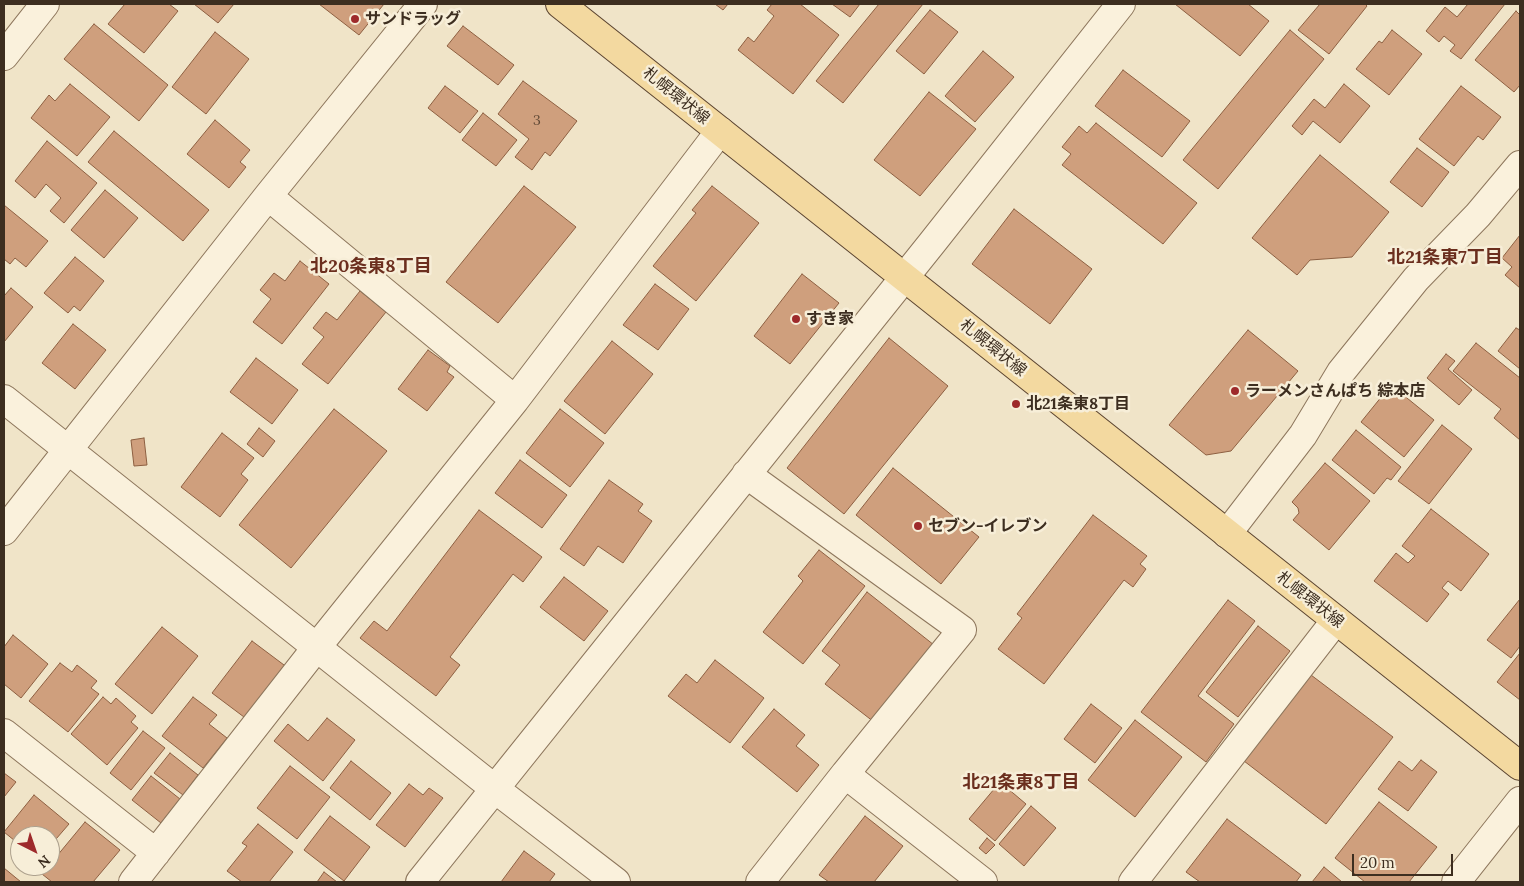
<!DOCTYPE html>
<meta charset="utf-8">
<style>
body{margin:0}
#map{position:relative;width:1524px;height:886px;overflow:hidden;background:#f0e4c8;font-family:Lora,serif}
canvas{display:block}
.frame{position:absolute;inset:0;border:5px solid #3d2e20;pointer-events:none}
.north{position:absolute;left:10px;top:826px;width:50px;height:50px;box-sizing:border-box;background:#f7eed8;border:1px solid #ada18e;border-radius:50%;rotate:139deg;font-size:14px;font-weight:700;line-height:20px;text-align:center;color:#3d2e20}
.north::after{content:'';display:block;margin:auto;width:18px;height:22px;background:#9e2a2b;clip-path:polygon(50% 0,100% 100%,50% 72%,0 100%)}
.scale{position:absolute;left:1352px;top:854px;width:101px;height:22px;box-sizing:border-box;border:2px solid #3d2e20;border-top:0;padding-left:6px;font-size:15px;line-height:18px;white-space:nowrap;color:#3d2e20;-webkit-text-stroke:4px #f7eed8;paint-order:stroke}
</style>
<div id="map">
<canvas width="1524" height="886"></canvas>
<div class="frame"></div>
<div class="north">N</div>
<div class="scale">20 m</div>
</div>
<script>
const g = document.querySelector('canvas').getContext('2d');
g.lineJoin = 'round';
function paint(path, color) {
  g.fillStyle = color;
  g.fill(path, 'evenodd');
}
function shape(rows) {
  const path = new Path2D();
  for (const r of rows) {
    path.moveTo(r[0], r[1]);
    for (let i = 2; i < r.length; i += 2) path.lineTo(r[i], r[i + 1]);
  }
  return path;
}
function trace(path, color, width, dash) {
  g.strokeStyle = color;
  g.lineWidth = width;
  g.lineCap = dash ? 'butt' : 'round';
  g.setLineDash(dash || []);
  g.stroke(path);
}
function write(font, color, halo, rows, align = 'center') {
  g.font = font + ' Lora,"Noto Sans JP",serif';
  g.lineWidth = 5;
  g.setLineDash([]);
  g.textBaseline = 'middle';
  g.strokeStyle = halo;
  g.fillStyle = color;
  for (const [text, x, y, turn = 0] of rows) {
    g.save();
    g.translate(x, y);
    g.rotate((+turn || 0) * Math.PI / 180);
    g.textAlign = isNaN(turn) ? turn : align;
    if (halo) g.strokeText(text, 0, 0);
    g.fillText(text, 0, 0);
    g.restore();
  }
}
const building = shape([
 [125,4,169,4,178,11,144,53,108,24,125,4],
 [194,4,234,4,218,23,194,4],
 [319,4,384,4,359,35,319,4],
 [715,4,728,4,723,10,715,4],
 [772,4,800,4,839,35,793,94,738,50,748,37,754,42,774,16,767,10,772,4],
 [832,4,860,4,850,17,832,4],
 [879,4,923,4,843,103,816,81,879,4],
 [1175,4,1248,4,1269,21,1240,56,1175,4],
 [1320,4,1365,4,1367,6,1329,54,1298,30,1320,4],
 [1468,4,1505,4,1461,59,1450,51,1455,45,1444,36,1439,42,1426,31,1445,7,1457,17,1468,4],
 [930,10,958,32,924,74,896,51,930,10],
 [1516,11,1520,15,1520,85,1514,92,1475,60,1516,11],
 [94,24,168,85,139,121,64,59,94,24],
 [463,26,514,65,498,85,447,46,463,26],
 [1290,30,1324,59,1218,189,1183,160,1290,30],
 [1392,30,1422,54,1389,95,1356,69,1379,41,1382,43,1392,30],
 [215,32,249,59,206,114,172,87,215,32],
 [983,51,1014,77,975,122,945,96,983,51],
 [1123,70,1190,121,1162,157,1095,106,1123,70],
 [523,81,577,121,550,156,545,152,532,170,515,157,529,139,498,114,523,81],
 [70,84,110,117,77,156,31,118,49,95,55,101,70,84],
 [1344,84,1370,106,1340,143,1313,121,1302,135,1292,126,1314,99,1325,108,1344,84],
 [445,86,478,111,460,133,428,108,445,86],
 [1461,86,1501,117,1483,140,1478,136,1454,166,1419,139,1461,86],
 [929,92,976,129,920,196,874,160,929,92],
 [483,113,517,140,496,166,462,140,483,113],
 [215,120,250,150,240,162,246,167,229,188,187,154,215,120],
 [1096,123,1197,203,1163,244,1062,165,1071,154,1062,147,1079,126,1087,133,1096,123],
 [114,131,209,210,183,241,88,162,114,131],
 [47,141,97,183,64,223,50,211,61,198,46,184,35,198,15,181,47,141],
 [1417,148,1449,172,1422,207,1390,182,1417,148],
 [1320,155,1389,212,1352,257,1310,260,1297,275,1252,238,1320,155],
 [524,186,576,227,498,323,446,282,524,186],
 [712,186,759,223,696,301,653,266,696,213,692,210,712,186],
 [105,190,138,218,104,258,71,230,105,190],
 [4,205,48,241,26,267,15,258,10,264,4,259,4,205],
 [1014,209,1092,269,1050,324,972,264,1014,209],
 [1520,235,1520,288,1505,275,1512,267,1502,258,1520,235],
 [75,257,104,281,80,311,74,306,68,313,44,293,75,257],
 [300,261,329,284,282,344,253,322,271,299,260,290,274,273,285,281,300,261],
 [802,274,839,303,790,364,754,336,802,274],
 [655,284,689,309,658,350,623,325,655,284],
 [11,288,33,307,4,342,4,296,11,288],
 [360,291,386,312,328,384,302,364,324,337,313,328,326,312,337,320,360,291],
 [73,324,106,350,75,389,42,363,73,324],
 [1516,328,1520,330,1520,369,1498,351,1516,328],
 [1248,330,1298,371,1231,451,1206,455,1169,425,1248,330],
 [889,338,948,386,844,514,787,468,889,338],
 [612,341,653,374,605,434,564,401,612,341],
 [1476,343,1520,378,1520,440,1494,418,1501,409,1453,371,1476,343],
 [428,350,450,366,447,372,454,377,427,411,398,389,428,350],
 [1446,354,1455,361,1448,369,1472,390,1459,405,1427,378,1446,354],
 [256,358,298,390,272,424,230,392,256,358],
 [1391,385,1434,420,1404,457,1361,422,1391,385],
 [334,409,387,451,291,568,239,525,334,409],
 [560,409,604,443,570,487,526,453,560,409],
 [1442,425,1472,449,1429,504,1398,481,1442,425],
 [259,428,275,441,263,457,247,444,259,428],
 [1356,430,1401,467,1391,480,1387,478,1374,494,1332,460,1356,430],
 [222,433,254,458,241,474,248,480,220,517,181,487,222,433],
 [144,438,147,465,134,466,131,440,144,438],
 [520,460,567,495,542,528,495,493,520,460],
 [1325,463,1370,501,1329,550,1293,520,1299,513,1298,508,1292,502,1325,463],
 [893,468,979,537,941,584,856,515,893,468],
 [609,480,643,504,638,511,652,521,623,563,598,546,584,566,560,549,609,480],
 [1431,509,1489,554,1461,591,1448,581,1442,588,1449,594,1427,622,1374,581,1396,553,1408,563,1415,556,1402,546,1431,509],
 [479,510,542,557,523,582,513,574,450,657,460,665,436,696,360,638,374,621,387,631,479,510],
 [1093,515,1147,556,1140,564,1146,569,1133,587,1124,580,1044,684,998,649,1022,618,1017,614,1093,515],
 [819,550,865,586,803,664,763,632,803,581,798,576,819,550],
 [564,577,608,611,584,641,540,607,564,577],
 [867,592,934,645,874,722,825,684,840,665,822,651,867,592],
 [1520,599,1520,646,1511,658,1487,640,1520,599],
 [1228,600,1255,621,1198,696,1234,724,1206,762,1141,712,1228,600],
 [1258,626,1290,651,1238,717,1206,692,1258,626],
 [162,627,198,656,152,714,115,684,162,627],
 [13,635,48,664,21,698,4,684,4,647,13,635],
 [252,641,288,668,248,720,212,693,252,641],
 [1520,653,1520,700,1497,682,1520,653],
 [715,660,764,698,730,743,668,696,686,674,697,683,715,660],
 [60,663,72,672,77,665,97,681,91,688,99,694,68,732,29,701,60,663],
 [1311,675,1393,737,1326,824,1244,761,1311,675],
 [103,697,111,704,116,698,136,716,131,722,138,728,107,765,71,734,103,697],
 [193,697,217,715,209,724,227,738,203,768,162,736,193,697],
 [1091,704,1122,728,1095,763,1064,739,1091,704],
 [774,709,805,735,796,746,819,765,797,792,742,747,774,709],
 [327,718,355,740,323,781,274,741,288,724,308,741,327,718],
 [1135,720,1182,757,1135,817,1088,780,1135,720],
 [143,731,165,748,131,790,110,773,143,731],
 [170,753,198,775,183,795,154,773,170,753],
 [1421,760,1437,772,1408,811,1378,789,1399,761,1412,771,1421,760],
 [351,761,391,793,370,820,330,788,351,761],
 [290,766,330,797,297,839,257,808,290,766],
 [4,773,16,782,4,797,4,773],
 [151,776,180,799,161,823,132,800,151,776],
 [1000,782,1026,804,995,841,969,819,1000,782],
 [409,784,423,795,429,788,443,798,405,847,376,825,409,784],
 [34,795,69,824,50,846,50,836,20,836,20,845,4,832,34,795],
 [1379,802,1437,847,1409,882,1365,882,1335,858,1379,802],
 [1031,806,1056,828,1024,866,999,844,1031,806],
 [330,816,370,847,344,881,304,850,330,816],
 [865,816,903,846,874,882,829,882,819,875,865,816],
 [1227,819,1301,875,1296,882,1200,882,1186,872,1227,819],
 [85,822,120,850,93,882,52,882,42,874,85,822],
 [258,824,293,852,269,882,242,882,227,871,247,846,242,843,258,824],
 [987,838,995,845,986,854,979,848,987,838],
 [524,851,555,874,549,882,501,882,524,851],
 [1324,867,1342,882,1312,882,1324,867],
 [4,868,21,882,4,882,4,868],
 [324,872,337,882,317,882,324,872]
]);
const minor = shape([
 [4,56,45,4],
 [268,196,515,400],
 [4,399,495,789,616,882],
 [746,474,962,630,845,774],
 [4,531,268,196,423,4],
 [1227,534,1303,435,1341,372,1416,279,1478,215,1520,165],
 [4,733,156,853],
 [133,882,316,648,515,400,720,131],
 [420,882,932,243,1121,4],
 [760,882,845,774,983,882],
 [1133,882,1336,620],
 [1456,882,1520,801]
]);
const major = shape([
 [560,4,1520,766]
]);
const markers = [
 [355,19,5,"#9e2a2b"],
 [796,319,5,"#9e2a2b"],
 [1235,391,5,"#9e2a2b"],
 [1016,404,5,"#9e2a2b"],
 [918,526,5,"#9e2a2b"]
];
const numberNames = [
 ["3",537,121]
];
const poiNames = [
 ["サンドラッグ",365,19],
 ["すき家",806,319],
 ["ラーメンさんぱち 綜本店",1245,391],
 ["北21条東8丁目",1026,404],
 ["セブン-イレブン",928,526]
];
const streetNames = [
 ["札幌環状線",676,96,39],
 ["札幌環状線",993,348,39],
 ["札幌環状線",1310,600,38]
];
const neighbourhoodNames = [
 ["北21条東7丁目",1445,258],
 ["北20条東8丁目",371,267],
 ["北21条東8丁目",1021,783]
];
paint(building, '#cf9f7d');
trace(building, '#8d5f41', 1);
trace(minor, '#8d765c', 30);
trace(major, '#5b4430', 30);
trace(minor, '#faf1dc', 28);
trace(major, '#f3d9a0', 28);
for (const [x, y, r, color] of markers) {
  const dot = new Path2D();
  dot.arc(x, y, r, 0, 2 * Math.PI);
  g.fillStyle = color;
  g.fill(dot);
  trace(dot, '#f7eed8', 2);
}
write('14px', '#624a37', null, numberNames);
write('bold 16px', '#3d2e20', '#f7eed8', poiNames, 'left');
write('16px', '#3d2e20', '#f7eed8', streetNames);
write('bold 18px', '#6b2e1e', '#f7eed8', neighbourhoodNames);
</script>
